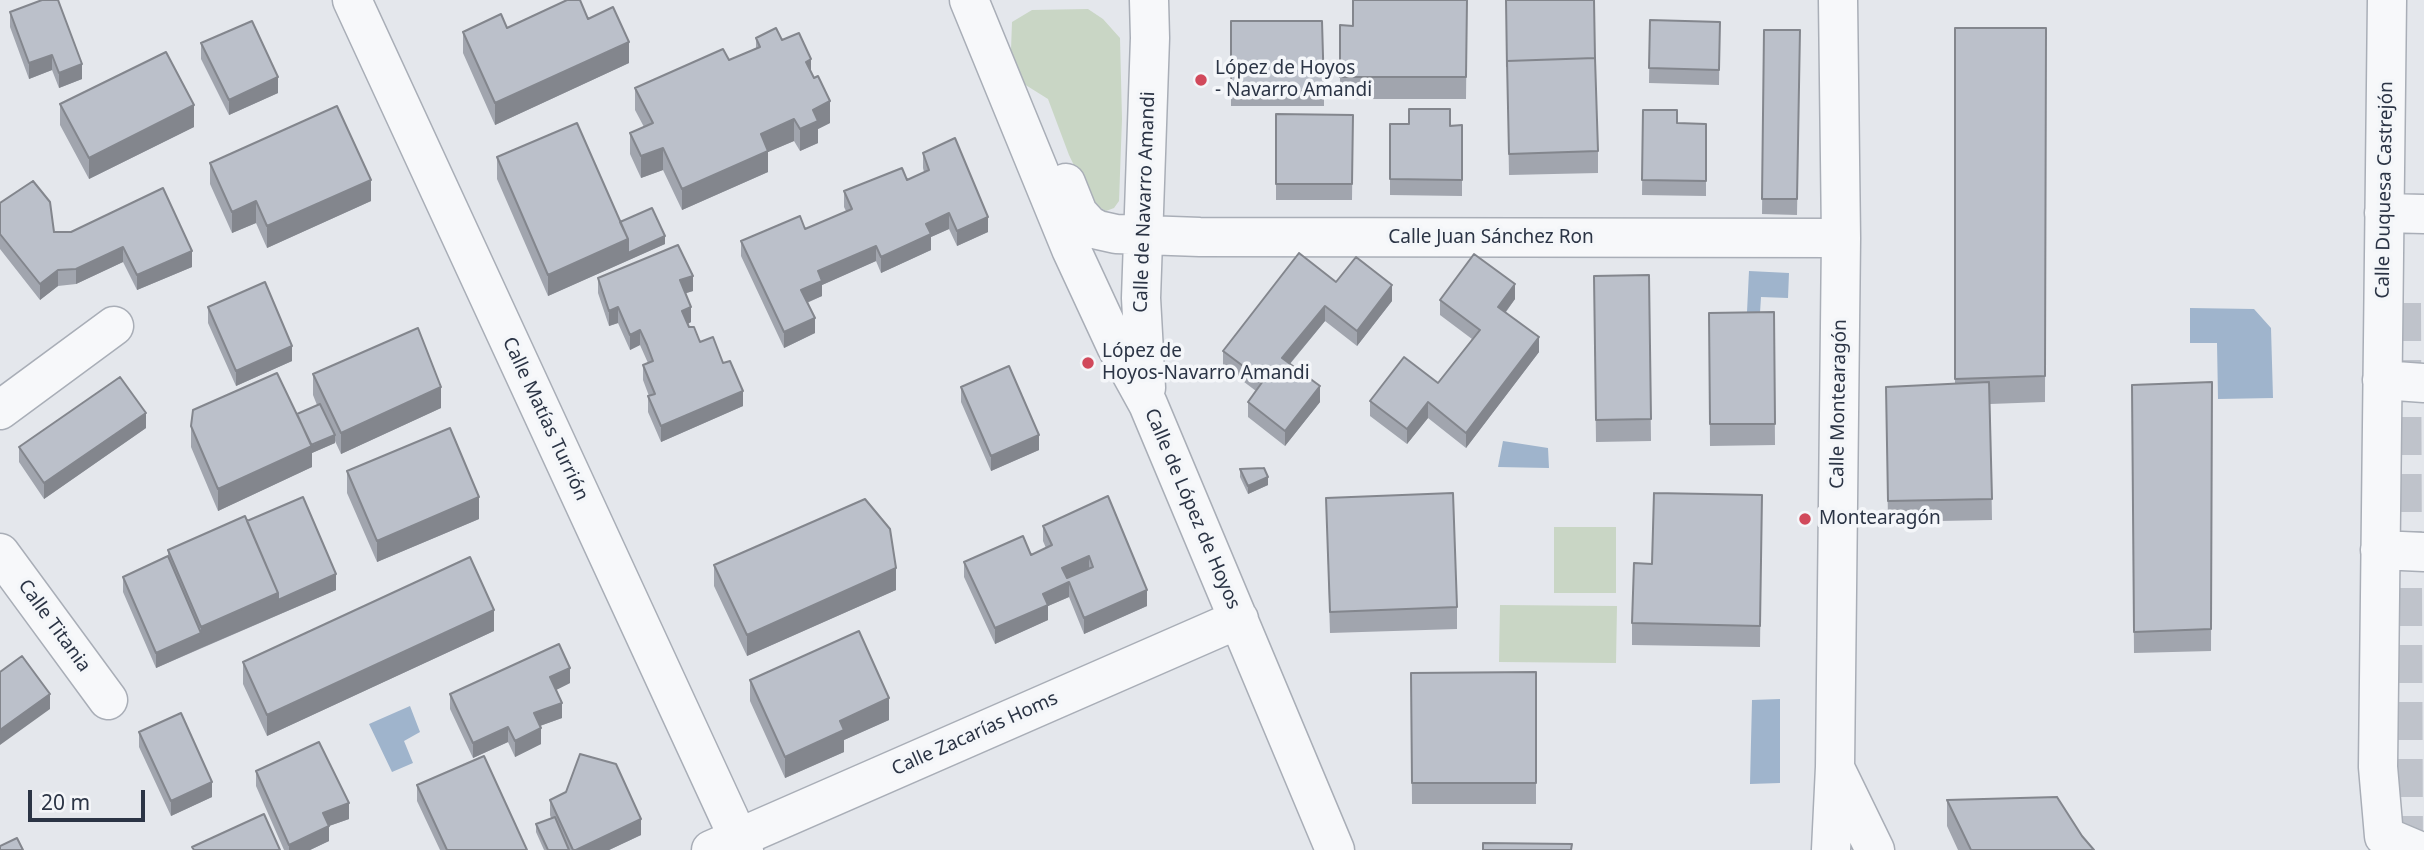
<!DOCTYPE html>
<meta charset="utf-8">
<style>
body{margin:0}
#map{position:relative;width:2424px;height:850px;overflow:hidden;background:#e4e7ec;font-family:"Noto Sans",sans-serif}
canvas{display:block}
.scale{position:absolute;left:28px;top:790px;width:117px;height:32px;box-sizing:border-box;border:4px solid #2b3445;border-top:0;padding-left:9px;font-size:21px;line-height:24px;white-space:nowrap;color:#2b3445;-webkit-text-stroke:5px #f4f6f9;paint-order:stroke}
</style>
<div id="map">
<canvas width="2424" height="850"></canvas>
<div class="scale">20 m</div>
</div>
<script>
const g = document.querySelector('canvas').getContext('2d');
g.lineJoin = 'round';
function paint(path, color) {
  g.fillStyle = color;
  g.fill(path, 'evenodd');
}
function shape(rows) {
  const path = new Path2D();
  for (const r of rows) {
    path.moveTo(r[0], r[1]);
    for (let i = 2; i < r.length; i += 2) path.lineTo(r[i], r[i + 1]);
  }
  return path;
}
function trace(path, color, width, dash) {
  g.strokeStyle = color;
  g.lineWidth = width;
  g.lineCap = dash ? 'butt' : 'round';
  g.setLineDash(dash || []);
  g.stroke(path);
}
function write(font, color, halo, rows, align = 'center') {
  g.font = font + ' "Noto Sans",sans-serif';
  g.lineWidth = 7;
  g.setLineDash([]);
  g.textBaseline = 'middle';
  g.strokeStyle = halo;
  g.fillStyle = color;
  for (const [text, x, y, turn = 0] of rows) {
    g.save();
    g.translate(x, y);
    g.rotate((+turn || 0) * Math.PI / 180);
    g.textAlign = isNaN(turn) ? turn : align;
    if (halo) g.strokeText(text, 0, 0);
    g.fillText(text, 0, 0);
    g.restore();
  }
}
const green = shape([
 [1088,9,1103,19,1120,38,1122,119,1119,201,1114,208,1106,211,1092,203,1069,155,1048,99,1024,84,1011,50,1012,22,1032,10],
 [1554,527,1616,527,1616,593,1554,593],
 [1500,605,1617,606,1616,663,1499,662]
]);
const water = shape([
 [1749,271,1789,273,1788,298,1761,297,1760,313,1747,312],
 [2190,308,2254,309,2271,328,2273,398,2218,399,2217,343,2190,343],
 [1503,441,1548,448,1549,468,1498,467],
 [1780,699,1780,783,1750,784,1752,700],
 [410,706,420,732,404,741,413,763,392,772,369,724]
]);
const majorTunnel = shape([
 [2402,303,2404,850]
]);
const minor = shape([
 [352,0,744,850],
 [969,0,1071,249,1116,346,1148,404,1335,850],
 [2387,0,2378,767,2384,836,2417,850],
 [1066,183,1078,213,1089,225,1098,230,1116,234,1200,237,1841,238],
 [2384,213,2424,214],
 [2382,380,2424,383],
 [1146,388,1141,298,1150,38,1149,0],
 [0,410,114,326],
 [2380,550,2424,552],
 [0,553,108,700],
 [1837,772,1875,850],
 [711,850,1239,619],
 [1831,850,1835,767,1841,238,1838,0]
]);
const wall = shape([
 [1467,0,1466,99,1340,99,1340,25,1353,26],
 [1506,0,1598,151,1598,173,1509,175],
 [10,12,82,79,59,88,52,70,29,79,10,27],
 [588,19,629,63,495,125,463,53,463,32],
 [1650,20,1720,22,1719,85,1649,83],
 [1231,21,1324,91,1324,106,1231,106],
 [1955,28,2046,28,2045,402,1990,404,1992,520,1888,522,1886,387,1955,384],
 [1764,30,1800,30,1797,215,1762,214],
 [756,38,782,40,811,72,830,123,818,129,818,143,800,151,794,141,768,152,768,172,682,210,663,170,641,178,630,154,630,133,644,127,635,110,635,88,729,60,756,48],
 [201,43,278,93,229,115,201,59],
 [60,104,194,127,89,179,60,125],
 [1643,110,1677,123,1706,124,1706,196,1642,195],
 [1276,114,1353,115,1352,200,1276,200],
 [1390,124,1462,125,1462,196,1390,195],
 [923,153,988,232,957,246,949,229,931,237,931,250,881,273,876,261,822,285,822,296,807,303,815,333,784,348,741,256,741,241,805,229,846,211,844,207,844,191,907,180,924,172,923,168],
 [497,157,620,222,665,244,548,296,497,179],
 [210,163,371,201,267,248,256,223,232,233,210,184],
 [0,203,54,232,71,232,192,267,137,290,123,262,76,284,58,286,40,300,0,249],
 [1649,275,1651,441,1596,442,1594,276],
 [598,278,693,291,686,293,691,322,688,324,700,342,723,363,743,406,661,442,648,412,648,396,649,396,643,380,643,365,648,363,640,345,630,350,618,323,609,326,598,293],
 [1336,282,1392,301,1357,346,1325,321,1290,364,1320,402,1285,446,1248,417,1248,402,1256,391,1223,366,1223,351],
 [1515,299,1506,312,1539,352,1466,448,1428,418,1407,444,1370,416,1370,401,1438,383,1472,339,1440,315,1440,300],
 [208,307,292,361,236,386,208,323],
 [1774,312,1775,445,1710,446,1709,313],
 [313,374,441,408,341,454,335,441,335,443,312,453,312,467,218,511,191,447,191,426,297,414,317,405,313,395],
 [2212,382,2211,651,2134,653,2132,385],
 [961,387,1039,450,991,471,961,402],
 [146,428,44,499,19,462,19,447],
 [1240,469,1268,485,1248,494,1240,477],
 [347,471,479,519,377,562,347,493],
 [1762,495,1760,647,1632,645,1632,623,1652,564],
 [1108,496,1147,606,1084,634,1069,597,1048,606,1048,620,995,644,964,577,964,562,1031,555,1046,548,1043,541,1043,526],
 [1326,498,1457,607,1457,629,1330,633],
 [247,521,336,590,156,668,123,592,123,577,168,556,168,550],
 [714,565,896,590,747,656,714,586],
 [494,631,267,736,243,684,243,662],
 [1536,672,1536,804,1412,804,1411,673],
 [750,680,889,720,844,740,844,752,785,778,750,701],
 [570,683,556,690,562,718,540,726,541,744,515,757,508,742,473,758,450,709,450,694],
 [139,732,212,797,171,816,139,747],
 [256,771,349,819,329,826,329,841,310,850,284,850,256,786],
 [417,785,527,850,440,850,417,801],
 [550,800,641,835,609,850,544,850,536,832,536,824,551,818,550,815],
 [1947,800,2082,836,2094,850,1958,850,1947,826]
]);
const shadedWall = shape([
 [629,42,629,63,495,125,495,103],
 [52,55,52,70,29,79,29,63],
 [811,59,811,81,806,62],
 [82,64,82,79,59,88,59,73],
 [278,77,278,93,229,115,229,100],
 [830,101,830,123,818,129,818,143,800,151,800,129,813,110],
 [194,105,194,127,89,179,89,158],
 [794,119,794,141,768,152,768,172,682,210,682,189,761,134],
 [663,148,663,170,641,178,641,156],
 [371,180,371,201,267,248,267,226],
 [256,201,256,223,232,233,232,212],
 [949,213,949,229,931,237,931,250,881,273,881,257,926,224],
 [988,217,988,232,957,246,957,231],
 [665,236,665,244,548,296,548,275,628,239],
 [876,246,876,261,822,285,822,296,801,305,801,290,818,271],
 [123,247,123,262,76,284,76,269],
 [192,251,192,267,137,290,137,275],
 [58,270,58,286,40,300,40,284],
 [693,276,693,291,680,295,680,280],
 [1515,284,1515,299,1498,322,1498,307],
 [1392,285,1392,301,1357,346,1357,331],
 [1325,306,1325,321,1282,373,1282,358],
 [618,307,618,323,609,326,609,311],
 [691,307,691,322,682,327,682,311],
 [815,318,815,333,784,348,784,332],
 [640,330,640,345,630,350,630,335],
 [1539,337,1539,352,1466,448,1466,433],
 [292,346,292,361,236,386,236,371],
 [1320,386,1320,402,1285,446,1285,431],
 [441,387,441,408,341,454,341,433],
 [743,391,743,406,661,442,661,426],
 [1428,402,1428,418,1407,444,1407,429],
 [146,413,146,428,44,499,44,483],
 [335,435,335,443,312,453,312,467,218,511,218,489],
 [1039,435,1039,450,991,471,991,456],
 [1268,477,1268,485,1248,494,1248,486],
 [479,497,479,519,377,562,377,541],
 [1089,556,1089,571,1062,583,1062,568],
 [896,568,896,590,747,656,747,635],
 [336,574,336,590,201,648,201,627,278,593],
 [1069,582,1069,597,1048,606,1048,620,995,644,995,628,1043,594],
 [1147,590,1147,606,1084,634,1084,618],
 [494,610,494,631,267,736,267,715],
 [201,633,201,648,156,668,156,653],
 [570,668,570,683,550,693,550,677],
 [50,694,50,709,0,745,0,730],
 [889,698,889,720,844,740,844,752,785,778,785,757,840,721],
 [562,703,562,718,534,728,534,713],
 [508,727,508,742,473,758,473,743],
 [541,728,541,744,515,757,515,741],
 [212,782,212,797,171,816,171,801],
 [349,803,349,819,329,826,329,841,310,850,289,850,289,845,323,813],
 [641,819,641,835,609,850,576,850]
]);
const building = shape([
 [42,0,58,0,82,64,59,73,52,55,29,63,10,12,42,0],
 [567,0,580,0,588,19,613,7,629,42,495,103,463,32,501,14,507,28,567,0],
 [1353,0,1467,0,1466,77,1340,77,1340,25,1353,26,1353,0],
 [1506,0,1594,0,1595,58,1507,61,1507,67,1506,0],
 [1650,20,1720,22,1719,70,1649,68,1650,20],
 [252,21,278,77,229,100,201,43,252,21],
 [1231,21,1322,21,1324,91,1231,91,1231,21],
 [776,28,782,40,799,33,811,59,806,62,814,78,818,76,830,101,813,110,818,121,800,129,794,119,761,134,768,151,682,189,663,148,641,156,630,133,653,123,635,88,723,49,729,60,760,47,756,38,776,28],
 [1955,28,2046,28,2045,376,1955,379,1955,28],
 [1764,30,1800,30,1797,199,1762,199,1764,30],
 [166,52,194,105,89,158,60,104,166,52],
 [1595,58,1598,151,1509,154,1507,61,1595,58],
 [337,106,371,180,267,226,256,201,232,212,210,163,337,106],
 [1409,109,1450,109,1450,126,1462,125,1462,180,1390,179,1390,124,1409,124,1409,109],
 [1643,110,1677,110,1677,123,1706,124,1706,181,1642,180,1643,110],
 [1276,114,1353,115,1352,184,1276,184,1276,114],
 [577,123,628,239,548,275,497,157,577,123],
 [955,138,988,217,957,231,949,213,926,224,931,234,881,257,876,246,818,271,822,281,801,290,815,318,784,332,741,241,800,216,805,229,852,209,844,191,902,168,907,180,929,170,923,153,955,138],
 [33,181,50,202,54,232,71,232,163,188,192,251,137,275,123,247,76,269,58,270,40,284,0,234,0,203,33,181],
 [652,208,665,236,628,253,628,239,620,222,652,208],
 [678,245,693,276,680,280,691,307,682,311,689,327,694,327,700,342,713,337,723,363,730,361,743,391,661,426,648,396,655,394,643,365,653,361,647,345,640,330,630,335,618,307,609,311,598,278,678,245],
 [1299,253,1336,282,1356,257,1392,285,1357,331,1325,306,1282,358,1320,386,1285,431,1248,402,1263,381,1223,351,1299,253],
 [1474,254,1515,284,1498,307,1539,337,1466,433,1428,402,1407,429,1370,401,1404,357,1438,383,1480,330,1440,300,1474,254],
 [1649,275,1651,419,1596,420,1594,276,1649,275],
 [265,282,292,346,236,371,208,307,265,282],
 [1774,312,1775,424,1710,424,1709,313,1774,312],
 [418,328,441,387,341,433,313,374,418,328],
 [1009,366,1039,435,991,456,961,387,1009,366],
 [277,373,312,446,218,489,191,426,193,410,277,373],
 [120,377,146,413,44,483,19,447,120,377],
 [1989,382,1992,499,1888,501,1886,387,1989,382],
 [2212,382,2211,629,2134,632,2132,385,2212,382],
 [320,404,335,435,311,445,297,414,320,404],
 [450,428,479,497,377,541,347,471,450,428],
 [1264,468,1268,477,1248,486,1240,469,1264,468],
 [1453,493,1457,607,1330,612,1326,498,1453,493],
 [1654,493,1762,495,1760,626,1632,623,1634,563,1652,564,1654,493],
 [1108,496,1147,590,1084,618,1069,582,1043,594,1048,605,995,628,964,562,1023,536,1031,555,1052,545,1043,526,1108,496],
 [1089,556,1093,567,1067,578,1062,568,1089,556],
 [303,497,336,574,278,600,278,593,247,521,303,497],
 [865,499,890,529,896,568,747,635,714,565,865,499],
 [245,516,278,593,201,627,168,550,245,516],
 [168,556,201,633,156,653,123,577,168,556],
 [470,557,494,610,267,715,243,662,470,557],
 [859,631,889,698,840,721,844,730,785,757,750,680,859,631],
 [559,644,570,668,550,677,562,703,534,713,541,728,515,741,508,727,473,743,450,694,559,644],
 [22,656,50,694,0,730,0,672,22,656],
 [1536,672,1536,783,1412,783,1411,673,1536,672],
 [181,713,212,782,171,801,139,732,181,713],
 [319,742,349,803,323,813,329,826,289,845,256,771,319,742],
 [580,754,616,764,641,819,576,850,573,850,550,800,566,792,580,754],
 [484,756,527,850,447,850,417,785,484,756],
 [2057,797,2082,836,2094,850,1971,850,1947,800,2057,797],
 [264,814,280,850,194,850,192,847,264,814],
 [555,817,569,850,548,850,536,824,555,817],
 [17,838,23,850,0,850,0,846,17,838],
 [1483,843,1572,844,1571,850,1483,850,1483,843]
]);
const markers = [
 [1201,80,7,"#d1495b"],
 [1088,363,7,"#d1495b"],
 [1805,519,7,"#d1495b"]
];
const poiNames = [
 ["López de Hoyos",1215,69],
 ["- Navarro Amandi",1215,91],
 ["López de",1102,352],
 ["Hoyos-Navarro Amandi",1102,374],
 ["Montearagón",1819,519]
];
const streetNames = [
 ["Calle Duquesa Castrejón",2385,190,-89],
 ["Calle de Navarro Amandi",1145,202,-88],
 ["Calle Juan Sánchez Ron",1491,238],
 ["Calle Montearagón",1839,404,-89],
 ["Calle Matías Turrión",545,419,65],
 ["Calle de López de Hoyos",1192,509,67],
 ["Calle Titania",54,626,54],
 ["Calle Zacarías Homs",975,734,-24]
];
paint(green, '#c9d6c5');
paint(water, '#9fb4cc');
trace(majorTunnel, '#bfc3cb', 38, [38, 19]);
trace(minor, '#a9aeb7', 41);
trace(minor, '#f7f8fa', 38);
paint(wall, '#a1a5ae');
paint(shadedWall, '#83868d');
paint(building, '#bbc0ca');
trace(building, '#83868d', 2);
for (const [x, y, r, color] of markers) {
  const dot = new Path2D();
  dot.arc(x, y, r, 0, 2 * Math.PI);
  g.fillStyle = color;
  g.fill(dot);
  trace(dot, '#f4f6f9', 2.5);
}
write('19px', '#2b3445', '#f4f6f9', poiNames, 'left');
write('19px', '#2b3445', '#f4f6f9', streetNames);
</script>
